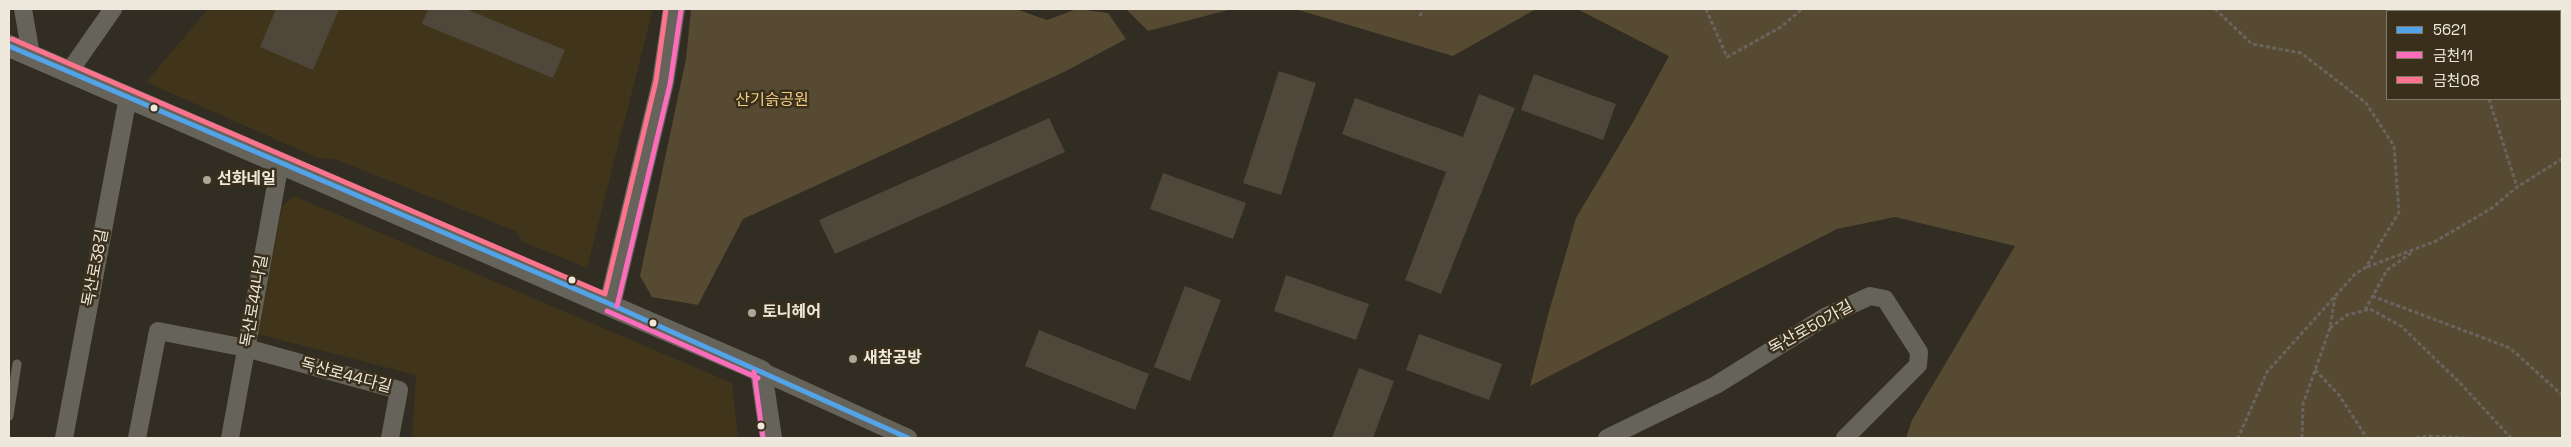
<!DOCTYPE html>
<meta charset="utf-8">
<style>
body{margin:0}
#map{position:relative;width:2571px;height:447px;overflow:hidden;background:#322d22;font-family:"Space Grotesk","Noto Sans KR",sans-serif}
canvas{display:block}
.frame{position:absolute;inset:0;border:10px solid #eee8dc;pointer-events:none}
.legend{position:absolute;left:2386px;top:10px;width:175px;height:90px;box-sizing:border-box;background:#392f1b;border:1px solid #817968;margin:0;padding:6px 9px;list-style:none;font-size:15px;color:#eee8dc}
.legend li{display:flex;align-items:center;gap:10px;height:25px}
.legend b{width:25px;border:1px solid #817968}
</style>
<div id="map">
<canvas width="2571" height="447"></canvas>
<div class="frame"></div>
<ul class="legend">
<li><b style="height:6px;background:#53a3e8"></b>5621</li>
<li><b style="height:6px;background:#fb6dba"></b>금천11</li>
<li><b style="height:6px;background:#fc738d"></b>금천08</li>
</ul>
</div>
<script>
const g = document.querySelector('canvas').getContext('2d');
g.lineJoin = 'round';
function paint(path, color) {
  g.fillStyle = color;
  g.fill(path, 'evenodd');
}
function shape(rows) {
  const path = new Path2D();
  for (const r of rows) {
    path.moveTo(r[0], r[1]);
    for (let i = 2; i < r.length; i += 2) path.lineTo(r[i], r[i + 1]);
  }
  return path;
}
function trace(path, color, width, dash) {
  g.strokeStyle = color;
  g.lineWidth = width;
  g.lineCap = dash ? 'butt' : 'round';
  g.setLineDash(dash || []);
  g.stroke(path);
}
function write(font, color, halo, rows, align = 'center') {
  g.font = font + ' "Space Grotesk","Noto Sans KR",sans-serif';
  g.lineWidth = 5;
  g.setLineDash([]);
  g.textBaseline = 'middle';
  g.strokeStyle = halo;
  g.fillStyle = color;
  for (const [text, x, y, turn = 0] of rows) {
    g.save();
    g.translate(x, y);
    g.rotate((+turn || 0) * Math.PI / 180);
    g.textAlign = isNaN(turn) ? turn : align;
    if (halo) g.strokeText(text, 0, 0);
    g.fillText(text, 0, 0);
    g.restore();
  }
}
const built = shape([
 [208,9,653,9,587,268,523,242,515,231,337,160,318,158,146,82],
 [294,196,732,383,738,438,412,438,416,375,258,334,282,206]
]);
const green = shape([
 [691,9,1016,9,1047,20,1077,9,1108,13,1126,39,1064,72,743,219,698,305,652,297,640,276,686,59],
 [1126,9,1232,9,1148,31],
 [1295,9,1536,9,1453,56],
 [1577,9,2562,9,2562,438,1906,438,1912,420,2015,246,1895,217,1837,229,1530,386,1548,315,1576,218,1632,124,1669,56],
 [2387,11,2560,11,2560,99,2387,99]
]);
const building = shape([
 [276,9,339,9,313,70,260,47],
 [428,9,466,9,565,50,553,78,422,24],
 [1279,71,1316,83,1281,195,1243,183],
 [1534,74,1616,104,1603,140,1521,110],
 [1479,94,1515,108,1441,294,1405,280,1446,172,1342,134,1355,98,1463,137],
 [1049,118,1065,152,835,254,819,220],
 [1163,173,1246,203,1233,239,1150,209],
 [1286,275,1369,304,1356,340,1274,311],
 [1185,286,1221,300,1190,381,1154,367],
 [1039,330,1149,374,1135,410,1025,366],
 [1419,334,1502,364,1489,400,1406,370],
 [1359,368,1394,381,1373,438,1332,438]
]);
const path = shape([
 [1706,9,1727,57,1781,27,1802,9],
 [2215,9,2252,44,2301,53,2366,103,2394,146,2399,212,2366,267,2355,274,2267,372,2238,438],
 [2467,9,2468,11],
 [2559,9,2562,17],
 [1420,16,1423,9],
 [2489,99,2517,187],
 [2367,267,2436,241,2492,208,2517,187,2562,159],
 [2372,296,2510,348,2562,395],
 [2365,310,2387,270,2414,251],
 [2330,328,2347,315,2370,309,2401,326,2460,383,2511,438],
 [2315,370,2339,395,2367,438],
 [2302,438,2303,404,2330,328,2335,297],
 [2416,438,2428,436,2467,438]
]);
const service = shape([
 [9,416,17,364]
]);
const minor = shape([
 [23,9,31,55],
 [69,72,113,9],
 [761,371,908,438],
 [64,438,128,97],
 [137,438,158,331,246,348,399,390,390,438],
 [230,438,280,163],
 [1607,438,1716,385,1825,317,1870,296,1885,299,1919,352,1918,365,1845,438]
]);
const tertiary = shape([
 [9,46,761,371,771,438],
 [610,304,663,82,674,9]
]);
const bus1 = shape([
 [9,46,610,304,908,438]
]);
const bus2 = shape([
 [617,306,670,84,681,10],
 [607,311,758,378],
 [754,372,763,438]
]);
const bus3 = shape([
 [12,39,605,294,656,81,666,9]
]);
const markers = [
 [154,108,4.5,"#eee8dc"],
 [207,180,5,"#aca79b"],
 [572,280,4.5,"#eee8dc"],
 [752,313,5,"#aca79b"],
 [653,323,4.5,"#eee8dc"],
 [853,359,5,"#aca79b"],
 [761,426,4.5,"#eee8dc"]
];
const parkNames = [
 ["산기슭공원",772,101]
];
const poiNames = [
 ["선화네일",217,180],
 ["토니헤어",762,313],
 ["새참공방",863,359]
];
const streetNames = [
 ["독산로38길",96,268,-79],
 ["독산로44나길",255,301,-80],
 ["독산로50가길",1811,328,-29],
 ["독산로44다길",346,376,15]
];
paint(built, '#40341b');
paint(green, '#564a32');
paint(building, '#4e473a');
trace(path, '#69655e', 3, [4, 2.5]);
trace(service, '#66635b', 9);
trace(minor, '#66635b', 18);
trace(tertiary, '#66635b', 22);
trace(bus1, '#53a3e8', 5);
trace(bus2, '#fb6dba', 5);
trace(bus3, '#fc738d', 5);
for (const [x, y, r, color] of markers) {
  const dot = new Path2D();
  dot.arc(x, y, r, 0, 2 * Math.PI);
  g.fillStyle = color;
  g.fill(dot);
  trace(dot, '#392f1b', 2);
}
write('16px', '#f1cd84', '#392f1b', parkNames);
write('bold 16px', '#eee8dc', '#392f1b', poiNames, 'left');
write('16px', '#eee8dc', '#392f1b', streetNames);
</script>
